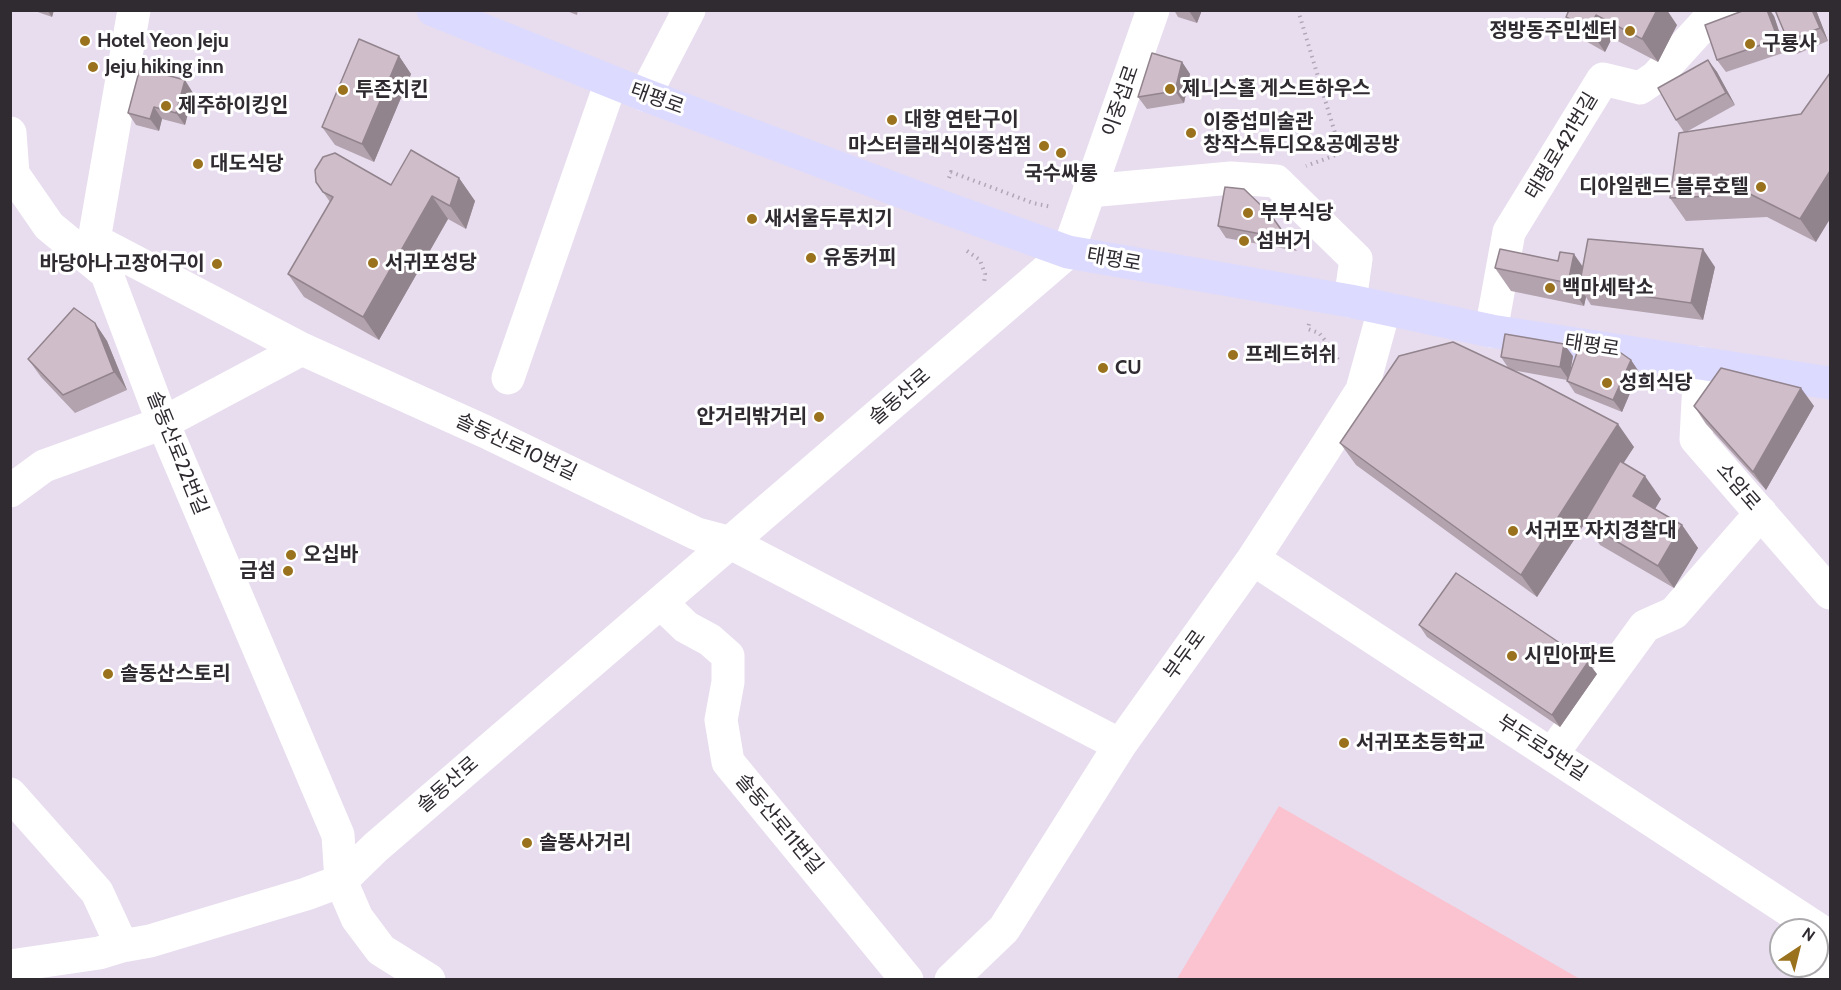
<!DOCTYPE html>
<meta charset="utf-8">
<style>
body{margin:0}
#map{position:relative;width:1841px;height:990px;overflow:hidden;background:#e8ddef;font-family:Cabin,sans-serif}
canvas{display:block}
.frame{position:absolute;inset:0;border:12px solid #2f2b31;pointer-events:none}
.north{position:absolute;left:1769px;top:918px;width:60px;height:60px;box-sizing:border-box;background:#fff;border:2px solid #acaaad;border-radius:50%;rotate:35deg;font-size:16px;font-weight:700;line-height:24px;text-align:center;color:#2f2b31}
.north::after{content:'';display:block;margin:auto;width:21px;height:27px;background:#9a721e;clip-path:polygon(50% 0,100% 100%,50% 72%,0 100%)}
</style>
<div id="map">
<canvas width="1841" height="990"></canvas>
<div class="frame"></div>
<div class="north">N</div>
</div>
<script>
const g = document.querySelector('canvas').getContext('2d');
g.lineJoin = 'round';
function paint(path, color) {
  g.fillStyle = color;
  g.fill(path, 'evenodd');
}
function shape(rows) {
  const path = new Path2D();
  for (const r of rows) {
    path.moveTo(r[0], r[1]);
    for (let i = 2; i < r.length; i += 2) path.lineTo(r[i], r[i + 1]);
  }
  return path;
}
function trace(path, color, width, dash) {
  g.strokeStyle = color;
  g.lineWidth = width;
  g.lineCap = dash ? 'butt' : 'round';
  g.setLineDash(dash || []);
  g.stroke(path);
}
function write(font, color, halo, rows, align = 'center') {
  g.font = font + ' Cabin,"Noto Sans KR",sans-serif';
  g.lineWidth = 6;
  g.setLineDash([]);
  g.textBaseline = 'middle';
  g.strokeStyle = halo;
  g.fillStyle = color;
  for (const [text, x, y, turn = 0] of rows) {
    g.save();
    g.translate(x, y);
    g.rotate((+turn || 0) * Math.PI / 180);
    g.textAlign = isNaN(turn) ? turn : align;
    if (halo) g.strokeText(text, 0, 0);
    g.fillText(text, 0, 0);
    g.restore();
  }
}
const green = shape([
 [1279,806,1580,979,1177,979]
]);
const path = shape([
 [1298,10,1341,153,1306,166],
 [949,178,951,172,1033,203,1052,207],
 [967,251,980,260,985,274,984,284],
 [1309,324,1308,329,1319,333,1333,350,1338,360]
]);
const minor = shape([
 [134,10,94,240,163,423,338,835,341,881,357,918,381,950,429,980],
 [645,95,689,10],
 [10,133,13,174,49,226,105,272],
 [1089,191,1231,178,1276,181,1356,259,1350,301],
 [94,240,302,349,486,432,697,534,731,543,1120,745],
 [1491,331,1509,232,1603,79,1640,88,1656,77,1708,20,1725,15,1732,10],
 [1700,363,1696,439,1830,593],
 [508,378,611,82],
 [10,491,44,466,163,423,302,349],
 [1253,559,1830,937],
 [661,603,686,627,710,640,728,656,728,682,721,720,728,762,907,980],
 [1552,754,1645,626,1674,613,1761,513],
 [10,794,97,892,122,946],
 [10,966,99,953,122,946,150,941,306,894,341,881,376,847,1068,252,1153,10],
 [951,980,1004,929,1120,745,1253,559,1324,450,1362,390,1384,310],
 [1813,980,1830,953]
]);
const major = shape([
 [433,10,645,95,940,206,1068,252,1350,301,1491,331,1830,383]
]);
const wall = shape([
 [32,10,54,10,52,17],
 [564,10,578,10,577,15],
 [1174,10,1202,10,1197,23,1178,17],
 [1569,10,1677,25,1658,62,1612,38,1605,52,1582,39,1566,17],
 [1775,10,1816,10,1828,41,1797,54,1788,41],
 [1774,16,1786,52,1726,72,1717,60],
 [399,56,411,74,374,162,335,145,322,127],
 [1708,60,1717,72,1735,105,1686,132,1801,114,1816,242,1767,217,1686,221,1670,198,1684,132,1676,120],
 [1182,62,1190,74,1184,103,1147,109,1138,97],
 [193,93,185,125,162,119,159,131,136,125,128,113],
 [459,178,475,201,466,229,448,219,379,340,304,297,288,274,330,202,316,182,391,185],
 [1218,226,1288,239,1297,251,1226,238],
 [1583,267,1715,267,1703,320,1591,305,1586,297,1584,306,1511,291,1495,268],
 [95,323,107,341,127,390,75,413,41,377,28,359],
 [1573,356,1570,371,1631,360,1639,372,1622,412,1575,393,1567,381,1567,380,1512,370,1634,447,1623,463,1661,499,1655,509,1682,525,1698,548,1674,588,1600,545,1585,523,1537,597,1356,465,1340,443,1509,369,1501,357],
 [1694,406,1814,406,1766,490,1706,424],
 [1419,625,1597,674,1560,727,1427,637]
]);
const shadedWall = shape([
 [47,10,54,10,52,17],
 [1189,10,1202,10,1197,23,1189,11],
 [1657,10,1667,10,1677,25,1658,62,1642,39],
 [1767,10,1770,10,1774,16,1786,52,1778,39],
 [1812,10,1816,10,1828,41,1820,28],
 [1596,15,1612,38,1605,52,1589,29],
 [399,56,411,74,374,162,362,144],
 [1708,60,1717,72,1735,105,1726,93],
 [1182,62,1190,74,1184,103,1175,91],
 [185,80,193,93,185,125,176,113],
 [154,107,162,119,159,131,150,119],
 [1830,171,1830,219,1816,242,1800,219],
 [459,178,475,201,466,229,450,206],
 [432,196,448,219,379,340,363,317],
 [1703,249,1715,267,1703,320,1691,303],
 [1574,254,1590,277,1579,287,1586,297,1584,306,1568,283],
 [95,323,107,341,127,390,114,372],
 [1564,344,1573,356,1569,380,1560,367],
 [1631,360,1639,372,1622,412,1613,400],
 [1801,388,1814,406,1766,490,1753,472],
 [1618,424,1634,447,1537,597,1521,575],
 [1645,476,1661,499,1649,519,1633,496],
 [1682,525,1698,548,1674,588,1658,566],
 [1588,662,1597,674,1560,727,1552,715]
]);
const building = shape([
 [1569,10,1657,10,1642,39,1596,15,1589,29,1566,17,1569,10],
 [1745,10,1767,10,1778,39,1717,60,1705,25,1745,10],
 [1775,10,1812,10,1820,28,1788,41,1775,10],
 [359,39,399,56,362,144,322,127,359,39],
 [1152,53,1182,62,1175,91,1138,97,1152,53],
 [1708,60,1726,93,1676,120,1658,88,1708,60],
 [140,68,185,80,176,113,154,107,150,119,128,113,140,68],
 [1830,73,1830,171,1800,219,1750,194,1670,198,1679,133,1801,114,1830,73],
 [411,150,459,178,450,206,432,196,363,317,288,274,333,197,323,192,316,182,315,170,323,157,335,153,391,185,411,150],
 [1225,187,1244,189,1270,214,1288,239,1218,226,1225,187],
 [1588,239,1703,249,1691,303,1579,287,1588,239],
 [1500,249,1558,261,1560,252,1574,254,1568,283,1495,268,1500,249],
 [74,308,95,323,114,372,63,395,28,359,74,308],
 [1505,334,1564,344,1560,367,1501,357,1505,334],
 [1453,342,1538,382,1618,424,1521,575,1340,443,1399,356,1453,342],
 [1579,347,1621,353,1631,360,1613,400,1567,381,1579,347],
 [1721,368,1801,388,1753,472,1694,406,1721,368],
 [1620,461,1645,476,1633,496,1682,525,1658,566,1584,522,1620,461],
 [1456,573,1588,662,1552,715,1419,625,1456,573]
]);
const markers = [
 [1630,31,6,"#9a721e"],
 [85,41,6,"#9a721e"],
 [1750,44,6,"#9a721e"],
 [93,67,6,"#9a721e"],
 [1170,89,6,"#9a721e"],
 [343,90,6,"#9a721e"],
 [166,106,6,"#9a721e"],
 [892,120,6,"#9a721e"],
 [1191,133,6,"#9a721e"],
 [1044,146,6,"#9a721e"],
 [1061,153,6,"#9a721e"],
 [198,164,6,"#9a721e"],
 [1761,187,6,"#9a721e"],
 [1248,213,6,"#9a721e"],
 [752,219,6,"#9a721e"],
 [1244,241,6,"#9a721e"],
 [811,258,6,"#9a721e"],
 [373,263,6,"#9a721e"],
 [217,264,6,"#9a721e"],
 [1550,288,6,"#9a721e"],
 [1233,355,6,"#9a721e"],
 [1103,368,6,"#9a721e"],
 [1607,383,6,"#9a721e"],
 [819,417,6,"#9a721e"],
 [1513,531,6,"#9a721e"],
 [291,555,6,"#9a721e"],
 [288,571,6,"#9a721e"],
 [1512,656,6,"#9a721e"],
 [108,674,6,"#9a721e"],
 [1344,743,6,"#9a721e"],
 [527,843,6,"#9a721e"]
];
const poiNames = [
 ["정방동주민센터",1618,31,"right"],
 ["Hotel Yeon Jeju",97,41],
 ["구룡사",1762,44],
 ["Jeju hiking inn",105,67],
 ["제니스홀 게스트하우스",1182,89],
 ["투존치킨",355,90],
 ["제주하이킹인",178,106],
 ["대향 연탄구이",904,120],
 ["이중섭미술관",1203,122],
 ["창작스튜디오&공예공방",1203,145],
 ["마스터클래식이중섭점",1032,146,"right"],
 ["대도식당",210,164],
 ["국수싸롱",1061,174,"center"],
 ["디아일랜드 블루호텔",1749,187,"right"],
 ["부부식당",1260,213],
 ["새서울두루치기",764,219],
 ["섬버거",1256,241],
 ["유동커피",823,258],
 ["서귀포성당",385,263],
 ["바당아나고장어구이",205,264,"right"],
 ["백마세탁소",1562,288],
 ["프레드허쉬",1245,355],
 ["CU",1115,368],
 ["성희식당",1619,383],
 ["안거리밖거리",807,417,"right"],
 ["서귀포 자치경찰대",1525,531],
 ["오십바",303,555],
 ["금섬",276,571,"right"],
 ["시민아파트",1524,656],
 ["솔동산스토리",120,674],
 ["서귀포초등학교",1356,743],
 ["솔똥사거리",539,843]
];
const streetNames = [
 ["태평로",657,99,20],
 ["이중섭로",1121,101,-71],
 ["태평로421번길",1562,146,-59],
 ["태평로",1114,260,10],
 ["태평로",1592,346,9],
 ["솔동산로",900,397,-41],
 ["솔동산로10번길",516,447,25],
 ["솔동산로22번길",177,453,68],
 ["소암로",1738,487,49],
 ["부두로",1185,655,-54],
 ["부두로5번길",1542,748,33],
 ["솔동산로",448,785,-41],
 ["솔동산로11번길",779,824,50]
];
paint(green, '#fac3cf');
trace(path, '#b0a7b6', 4, [1.5, 4.5]);
trace(minor, '#fff', 33);
trace(major, '#dcdafe', 33);
paint(wall, '#b3a3ae');
paint(shadedWall, '#92848d');
paint(building, '#d0bdca');
trace(building, '#92848d', 1.5);
for (const [x, y, r, color] of markers) {
  const dot = new Path2D();
  dot.arc(x, y, r, 0, 2 * Math.PI);
  g.fillStyle = color;
  g.fill(dot);
  trace(dot, '#fff', 2);
}
write('bold 20px', '#2f2b31', '#fff', poiNames, 'left');
write('20px', '#2f2b31', '#fff', streetNames);
</script>
